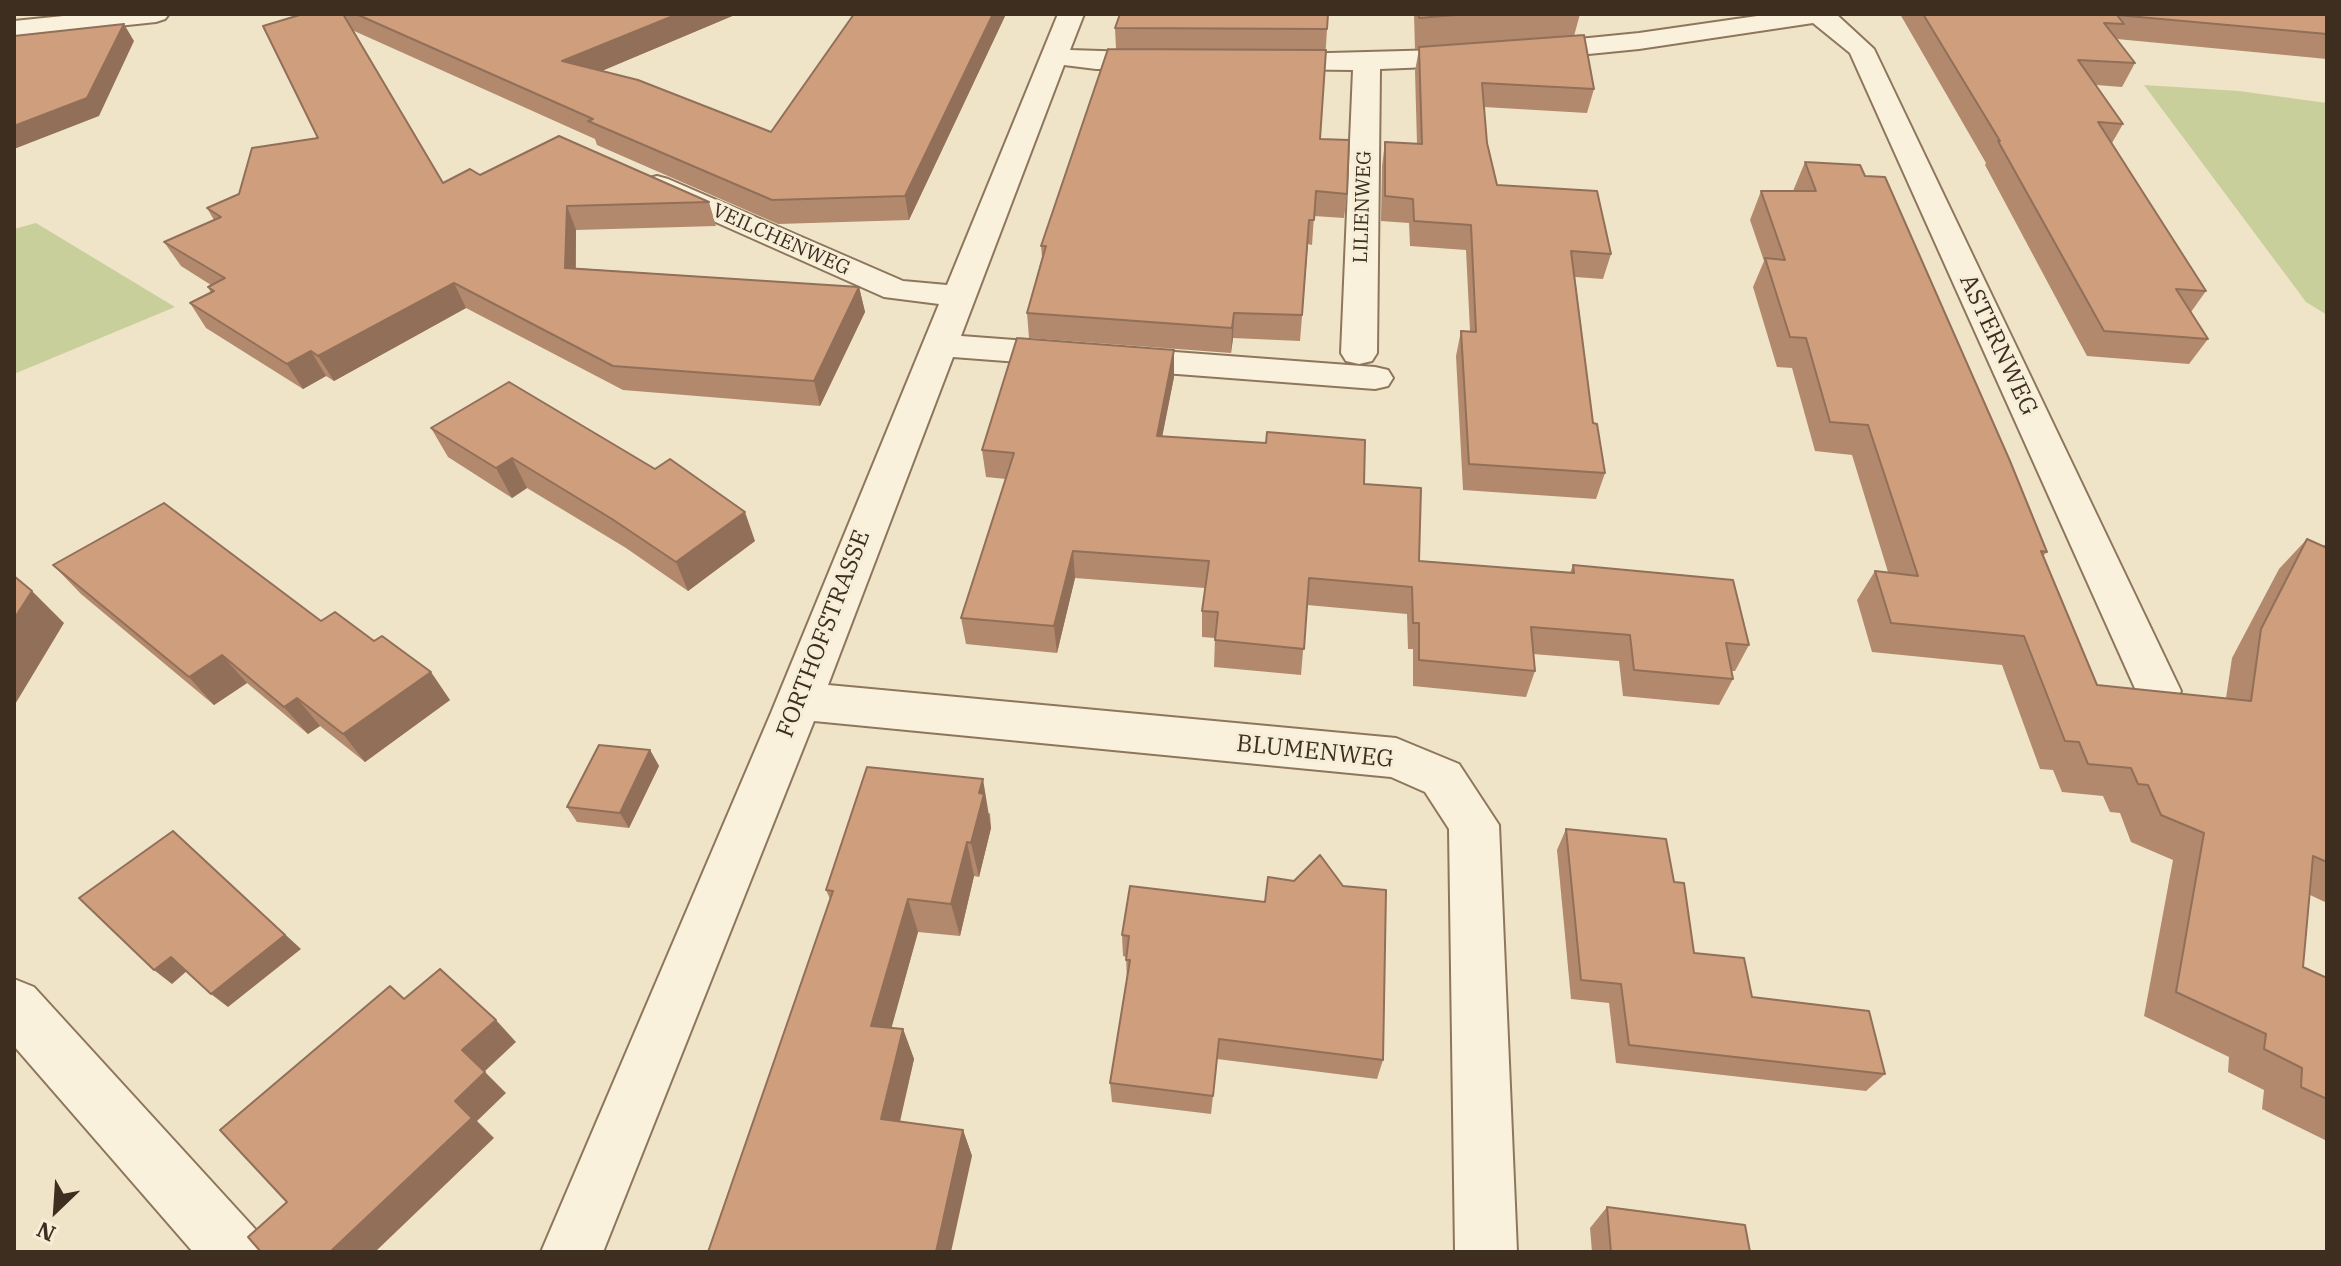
<!DOCTYPE html>
<style>
body{margin:0}
#map{position:relative;width:2341px;height:1266px;overflow:hidden;background:#f0e4c8;font-family:"IBM Plex Serif",serif}
canvas{display:block}
.frame{position:absolute;inset:0;border:16px solid #3d2e20;pointer-events:none}
.north{position:absolute;left:16px;top:1170px;width:80px;height:80px;-webkit-text-stroke:6px #f7eed8;paint-order:stroke;rotate:205deg;font-size:22px;font-weight:700;line-height:32px;text-align:center;color:#3d2e20}
.north::after{content:'';display:block;margin:auto;width:28px;height:36px;background:#3d2e20;clip-path:polygon(50% 0,100% 100%,50% 72%,0 100%)}
</style>
<div id="map">
<canvas width="2341" height="1266"></canvas>
<div class="frame"></div>
<div class="north">N</div>
</div>
<script>
const g = document.querySelector('canvas').getContext('2d');
g.lineJoin = 'round';
function paint(path, color) {
  g.fillStyle = color;
  g.fill(path, 'evenodd');
}
function shape(rows) {
  const path = new Path2D();
  for (const r of rows) {
    path.moveTo(r[0], r[1]);
    for (let i = 2; i < r.length; i += 2) path.lineTo(r[i], r[i + 1]);
  }
  return path;
}
function trace(path, color, width, dash) {
  g.strokeStyle = color;
  g.lineWidth = width;
  g.lineCap = dash ? 'butt' : 'round';
  g.setLineDash(dash || []);
  g.stroke(path);
}
function write(font, color, halo, rows, align = 'center') {
  g.font = font + ' "IBM Plex Serif",serif';
  g.lineWidth = 6;
  g.setLineDash([]);
  g.textBaseline = 'middle';
  g.strokeStyle = halo;
  g.fillStyle = color;
  for (const [text, x, y, turn = 0] of rows) {
    g.save();
    g.translate(x, y);
    g.rotate((+turn || 0) * Math.PI / 180);
    g.textAlign = isNaN(turn) ? turn : align;
    if (halo) g.strokeText(text, 0, 0);
    g.fillText(text, 0, 0);
    g.restore();
  }
}
const green = shape([
 [2144,85,2239,91,2327,103,2327,315,2306,302],
 [36,223,175,307,14,374,14,229]
]);
const minor = shape([
 [83,14,169,14,165,19,156,22,14,37,14,21,83,14],
 [1058,14,1084,14,1070,50,1163,53,1172,55,1176,61,1172,67,1163,69,1096,69,1064,65,961,336,1375,367,1388,370,1393,378,1388,386,1375,389,953,357,828,685,1396,738,1459,764,1499,825,1517,1252,1455,1252,1449,829,1425,792,1391,777,814,721,603,1252,541,1252,771,713,939,304,884,297,646,191,642,185,646,179,657,176,668,179,903,281,947,285,1058,14],
 [1771,14,1836,14,1874,49,2181,691,2174,704,2158,709,2142,704,1850,53,1813,23,1639,49,1478,65,1380,69,1377,353,1372,361,1359,364,1346,361,1341,353,1353,70,1264,69,1255,67,1251,61,1255,55,1478,49,1639,33,1771,14],
 [14,979,34,987,256,1230,265,1252,193,1252,14,1046,14,979]
]);
const wall = shape([
 [303,14,737,14,601,71,771,132,1006,14,909,220,778,224,597,145,595,139,352,30,443,183,480,175,709,202,716,226,576,230,576,268,859,287,865,312,820,406,623,390,466,308,334,381,326,376,303,389,206,328,190,303,211,293,208,287,211,285,181,266,164,242,214,220,207,208,239,194,318,138],
 [1328,14,1320,139,1347,194,1344,218,1314,216,1312,245,1308,244,1300,341,1233,338,1231,353,1029,338,1027,313,1042,257,1041,246,1116,49,1115,28],
 [1414,14,1580,14,1574,36,1594,89,1587,113,1484,107,1487,143,1497,185,1611,254,1603,279,1575,277,1593,423,1605,473,1596,499,1463,490,1456,356,1461,331,1470,331,1466,250,1410,246,1409,223,1381,221,1382,166,1385,142,1417,144,1415,71,1419,49,1415,49],
 [1900,14,2327,14,2327,59,2117,39,2135,63,2122,87,2096,85,2123,124,2112,143,2206,291,2191,312,2208,339,2189,364,2087,356,1985,165,1986,163],
 [1805,162,2047,552,2043,556,2097,685,2226,698,2232,658,2279,569,2307,539,2323,546,2327,543,2327,903,2310,895,2303,967,2327,978,2327,1141,2262,1109,2264,1090,2228,1072,2229,1057,2144,1016,2173,860,2131,842,2120,813,2110,812,2103,796,2062,792,2053,770,2040,769,2002,665,1872,652,1857,600,1875,571,1888,572,1852,455,1815,451,1792,368,1777,367,1753,287,1764,261,1750,220,1761,191,1793,191],
 [1174,377,1162,436,1364,484,1419,561,1570,573,1573,565,1749,645,1735,671,1731,671,1733,679,1719,705,1623,696,1619,661,1533,654,1535,671,1526,697,1413,686,1413,649,1408,649,1407,614,1307,605,1301,675,1214,667,1215,638,1202,637,1202,611,1205,588,1075,578,1057,653,966,644,961,618,1006,479,986,477,982,450],
 [431,428,655,469,755,541,688,591,626,548,527,488,512,498,448,457],
 [53,565,321,621,450,700,365,762,320,726,308,734,247,683,214,705,81,594],
 [650,750,659,766,629,828,577,822,567,807],
 [990,813,991,828,979,877,974,876,960,936,918,932,891,1028,903,1029,914,1059,900,1122,963,1130,972,1156,708,1252,830,899,826,890],
 [1566,829,1674,882,1694,953,1752,997,1885,1074,1866,1091,1616,1063,1609,1003,1571,999,1557,850],
 [1130,886,1383,1060,1377,1079,1217,1059,1211,1114,1112,1102,1110,1083,1127,980,1126,957,1123,956,1122,935],
 [1607,1207,1750,1252,1592,1252,1590,1228]
]);
const shadedWall = shape([
 [678,14,737,14,571,84,562,61],
 [993,14,1006,14,909,220,905,196],
 [124,24,134,41,99,116,14,149,14,126],
 [567,206,576,230,575,292,565,268],
 [454,283,466,308,334,381,318,356],
 [859,287,865,312,820,406,814,381],
 [1234,313,1233,338,1231,353,1232,328],
 [1174,350,1174,377,1157,463,1157,436],
 [311,351,326,376,303,389,287,364],
 [512,458,527,488,512,498,496,468],
 [745,512,755,541,688,591,676,562],
 [1073,551,1075,578,1057,653,1054,626],
 [32,591,64,623,14,706,14,619],
 [222,655,247,683,214,705,189,677],
 [431,672,450,700,365,762,343,734],
 [297,698,320,726,308,734,284,707],
 [650,750,659,766,629,828,620,813],
 [983,779,991,828,979,877,971,843,979,793],
 [173,831,301,949,228,1007,211,994],
 [967,842,974,876,960,936,951,904],
 [908,899,918,932,884,1055,871,1026],
 [171,957,188,970,172,984,154,970],
 [496,1020,516,1042,484,1072,462,1050],
 [903,1029,914,1059,894,1146,881,1119],
 [485,1072,506,1093,477,1121,494,1138,375,1252,333,1252,332,1250,455,1101],
 [963,1130,972,1156,951,1252,936,1252]
]);
const building = shape([
 [303,14,343,14,443,183,470,169,480,175,559,136,709,202,567,206,565,268,859,287,814,381,613,366,454,283,318,356,311,351,287,364,190,303,214,291,208,287,225,278,164,242,221,217,207,208,239,194,252,148,318,138,263,26,303,14],
 [356,14,678,14,562,61,638,80,771,132,854,14,993,14,905,196,772,200,588,121,593,119,356,14],
 [1120,14,1328,14,1327,29,1115,28,1120,14],
 [1419,14,1467,14,1419,18,1419,14],
 [1923,14,2327,14,2327,34,2117,15,2124,24,2104,23,2135,63,2078,60,2123,124,2098,122,2206,291,2176,289,2208,339,2104,331,1998,141,2000,141,1923,14],
 [124,24,87,98,14,126,14,36,124,24],
 [1584,35,1594,89,1482,83,1487,143,1497,185,1597,191,1611,254,1571,251,1593,423,1597,424,1605,473,1469,464,1461,331,1476,332,1471,225,1414,221,1413,199,1385,196,1385,142,1422,144,1419,47,1584,35],
 [1108,49,1326,50,1320,139,1349,140,1347,194,1316,191,1314,220,1309,220,1302,315,1234,313,1232,328,1027,313,1046,246,1041,246,1108,49],
 [1805,162,1860,165,1865,176,1885,177,2010,461,2047,552,2041,551,2097,685,2251,701,2261,629,2307,539,2327,548,2327,862,2313,856,2303,967,2327,978,2327,1099,2301,1087,2302,1068,2264,1049,2266,1034,2176,992,2204,833,2161,815,2148,785,2138,784,2131,768,2088,764,2079,742,2065,741,2024,636,1891,623,1875,571,1918,576,1868,425,1830,422,1806,338,1790,337,1765,258,1785,260,1761,191,1816,191,1805,162],
 [1017,338,1174,350,1157,436,1266,443,1267,432,1365,440,1364,484,1421,488,1419,561,1574,573,1573,565,1733,580,1749,645,1726,643,1733,679,1634,670,1630,635,1531,627,1535,671,1419,660,1419,623,1413,623,1412,587,1309,578,1304,649,1215,640,1218,612,1202,611,1209,561,1073,551,1054,626,961,618,1014,453,982,450,1017,338],
 [509,382,655,469,670,459,745,512,676,562,612,519,512,458,496,468,431,428,509,382],
 [164,503,321,621,335,612,374,641,382,636,431,672,343,734,297,698,284,707,222,655,189,677,53,565,164,503],
 [14,576,32,591,14,619,14,576],
 [599,745,650,750,620,813,567,807,599,745],
 [867,767,983,779,979,793,984,794,971,843,967,842,951,904,908,899,871,1026,903,1029,881,1119,963,1130,936,1252,708,1252,833,891,826,890,867,767],
 [1566,829,1666,839,1674,882,1684,883,1694,953,1744,958,1752,997,1869,1011,1885,1074,1629,1045,1621,984,1581,980,1566,829],
 [173,831,285,935,211,994,171,957,154,970,79,898,173,831],
 [1320,855,1343,886,1386,890,1383,1060,1219,1039,1213,1096,1110,1083,1130,960,1126,960,1129,936,1122,935,1130,886,1265,902,1268,877,1294,881,1320,855],
 [440,969,496,1020,462,1050,485,1072,455,1101,472,1118,332,1250,333,1252,261,1252,248,1237,287,1202,220,1130,390,986,404,999,440,969],
 [1607,1207,1745,1225,1750,1252,1611,1252,1607,1207]
]);
const farStreetnames = [
 ["LILIENWEG",1363,207,-88],
 ["VEILCHENWEG",781,240,24]
];
const streetNames = [
 ["ASTERNWEG",1998,345,65],
 ["FORTHOFSTRASSE",824,634,-69],
 ["BLUMENWEG",1315,752,6]
];
paint(green, '#c9cf9b');
trace(minor, '#8d765c', 4);
paint(minor, '#faf1dc');
paint(wall, '#b2896c');
paint(shadedWall, '#916f58');
paint(building, '#cf9f7d');
trace(building, '#916f58', 2);
write('20px', '#3d2e20', '#f7eed8', farStreetnames);
write('24px', '#3d2e20', '#f7eed8', streetNames);
</script>
